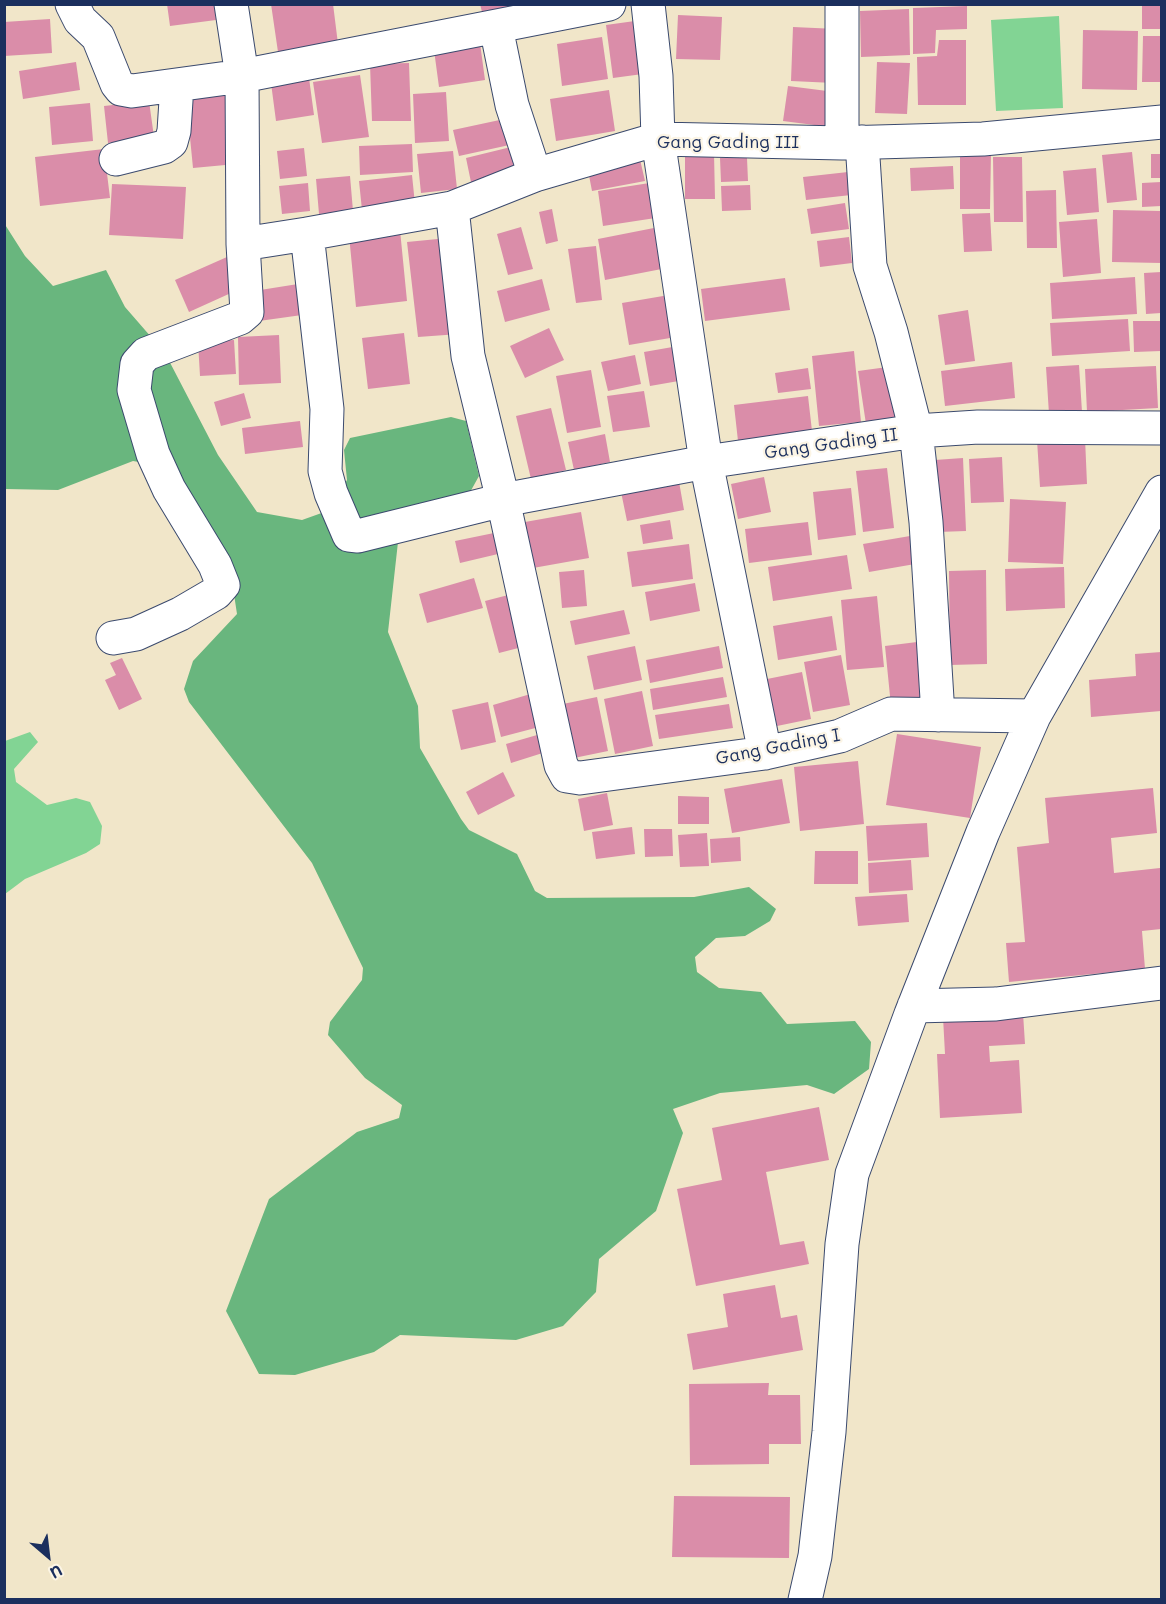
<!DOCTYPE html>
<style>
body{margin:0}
#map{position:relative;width:1166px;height:1604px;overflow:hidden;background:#f1e6c9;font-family:Mali,sans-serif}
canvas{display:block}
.frame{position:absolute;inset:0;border:6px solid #1b2f5e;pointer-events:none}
.north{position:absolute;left:18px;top:1526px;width:60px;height:60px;-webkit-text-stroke:4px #fcf5e5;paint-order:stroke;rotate:152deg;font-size:16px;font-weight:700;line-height:24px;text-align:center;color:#1b2f5e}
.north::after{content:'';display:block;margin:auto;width:21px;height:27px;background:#1b2f5e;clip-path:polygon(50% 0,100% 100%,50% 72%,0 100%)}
</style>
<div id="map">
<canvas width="1166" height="1604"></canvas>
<div class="frame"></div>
<div class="north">U</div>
</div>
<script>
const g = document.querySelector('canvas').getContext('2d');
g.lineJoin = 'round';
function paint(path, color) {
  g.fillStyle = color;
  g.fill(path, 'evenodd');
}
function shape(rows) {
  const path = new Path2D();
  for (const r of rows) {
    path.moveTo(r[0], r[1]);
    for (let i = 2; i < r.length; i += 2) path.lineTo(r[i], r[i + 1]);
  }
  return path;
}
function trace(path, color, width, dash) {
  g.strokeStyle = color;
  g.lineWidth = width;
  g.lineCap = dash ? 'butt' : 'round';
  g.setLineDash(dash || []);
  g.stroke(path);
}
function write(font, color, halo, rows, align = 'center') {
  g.font = font + ' Mali,sans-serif';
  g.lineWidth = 4.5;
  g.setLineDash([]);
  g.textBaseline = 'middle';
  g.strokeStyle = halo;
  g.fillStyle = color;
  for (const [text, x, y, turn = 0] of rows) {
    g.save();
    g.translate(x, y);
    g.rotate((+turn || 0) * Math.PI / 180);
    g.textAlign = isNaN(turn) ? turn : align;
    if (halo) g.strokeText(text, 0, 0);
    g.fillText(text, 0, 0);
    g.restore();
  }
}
const green = shape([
 [1059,16,1063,108,996,111,991,20],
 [30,732,38,742,14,769,16,782,47,805,76,798,90,802,102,826,100,844,86,853,25,879,5,894,5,741]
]);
const forest = shape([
 [4,223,25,256,53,286,106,270,125,307,165,353,218,455,257,512,302,520,330,510,347,480,344,450,350,438,451,417,466,421,479,476,464,503,398,542,388,632,418,706,420,748,461,819,469,830,517,854,535,891,547,898,694,897,749,887,776,909,770,921,745,936,716,938,695,957,697,972,719,988,761,992,787,1024,855,1021,871,1042,869,1069,834,1094,807,1085,720,1093,673,1109,683,1133,656,1211,599,1259,596,1292,563,1326,516,1340,400,1335,374,1352,295,1375,259,1374,226,1311,269,1199,357,1132,399,1118,402,1105,365,1078,328,1035,330,1022,362,980,363,968,312,863,189,702,184,689,193,661,237,614,230,568,162,466,133,461,58,490,5,489]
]);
const building = shape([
 [167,4,214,4,216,20,170,26],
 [271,4,333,4,338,44,278,52],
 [480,4,517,4,517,6,482,12],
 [1142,4,1161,4,1161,29,1142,29],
 [967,6,967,29,936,30,935,53,913,54,913,8],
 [909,9,910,55,861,57,860,11],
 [678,15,722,17,720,60,676,59],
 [50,19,52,53,4,56,4,22],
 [642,20,650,73,613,78,606,25],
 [793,27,837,29,834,83,791,81],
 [1083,30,1138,31,1137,90,1082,89],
 [1143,36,1161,36,1161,82,1142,82],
 [602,37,608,79,562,86,557,44],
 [939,40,966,40,966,105,918,105,917,57,937,56],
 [480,43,485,80,439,87,434,50],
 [76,62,80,90,23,99,19,71],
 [877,62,910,63,907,114,875,113],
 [409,63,411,121,372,121,370,64],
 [360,75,369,137,322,143,313,82],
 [309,78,314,115,276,121,271,83],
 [788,86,835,92,830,127,783,121],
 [609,90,615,131,556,141,550,99],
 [229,92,236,164,193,168,186,97],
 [446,92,449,141,415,143,413,94],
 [149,101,154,137,108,143,104,106],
 [90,103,93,141,52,145,49,107],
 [509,118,514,144,459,156,453,130],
 [412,144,413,172,360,175,359,146],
 [515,146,522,175,472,187,466,158],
 [304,148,307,176,280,179,277,151],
 [104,149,110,198,40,206,35,157],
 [453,151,457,189,421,193,417,154],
 [1132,152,1137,200,1107,203,1102,155],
 [714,153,715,199,685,199,685,154],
 [960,153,991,153,990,209,960,209],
 [1151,154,1161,154,1161,178,1151,178],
 [639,155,645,181,592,191,587,165],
 [993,157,1022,157,1023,222,994,222],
 [720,158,747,158,748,181,721,182],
 [953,166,954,189,911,191,910,168],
 [1096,168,1099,212,1067,215,1063,171],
 [848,172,851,195,806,200,803,177],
 [412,175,415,204,362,210,359,181],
 [350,176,353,211,319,214,316,179],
 [656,182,662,217,603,226,598,191],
 [1161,182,1161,206,1142,207,1142,183],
 [308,183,310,211,282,214,279,186],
 [112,184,186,187,183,239,109,235],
 [750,185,751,210,722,211,721,186],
 [1056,190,1057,248,1027,248,1026,191],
 [845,203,849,229,811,234,807,209],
 [552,209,558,241,546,244,539,212],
 [1113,210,1161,211,1161,263,1112,262],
 [990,213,992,251,964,252,962,214],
 [1097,219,1101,273,1063,277,1059,222],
 [664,226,672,267,605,280,598,239],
 [521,227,533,269,508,275,497,234],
 [400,230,407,301,356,307,349,235],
 [849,237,852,263,820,267,817,241],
 [448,238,459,334,418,337,407,242],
 [596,246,602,300,576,303,568,249],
 [227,257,242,288,189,312,175,280],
 [1161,272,1161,313,1146,314,1144,273],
 [1135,277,1137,314,1052,319,1050,283],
 [785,278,790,310,705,321,701,289],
 [542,279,550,310,505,322,497,291],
 [298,284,302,315,259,321,254,291],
 [669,295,676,337,629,345,622,303],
 [968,310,975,361,945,365,938,315],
 [1128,319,1130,351,1052,356,1050,323],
 [1133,321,1161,321,1161,351,1134,352],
 [549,328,564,360,525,378,510,346],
 [404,333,410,384,368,389,362,338],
 [279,335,281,383,239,385,238,337],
 [234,340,236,374,200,376,198,342],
 [684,345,690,379,650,386,644,352],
 [854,351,861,422,819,426,812,356],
 [635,355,641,384,608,391,601,362],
 [1012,362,1015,398,945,406,941,371],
 [1079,365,1082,412,1049,414,1046,367],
 [895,366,903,419,866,424,858,371],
 [1156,366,1158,408,1087,412,1085,369],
 [808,368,811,389,778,393,775,373],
 [591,370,601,427,567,433,556,376],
 [644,391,650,427,613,432,607,396],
 [244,393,251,418,221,426,214,402],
 [808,396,812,431,738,441,734,405],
 [551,408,566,470,531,479,516,416],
 [300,421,303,447,245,454,242,428],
 [605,434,610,462,574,470,568,442],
 [1085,438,1087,484,1040,487,1037,440],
 [1002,457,1004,502,971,503,969,459],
 [963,458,966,531,938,532,935,460],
 [887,468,894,528,863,532,856,471],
 [678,476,684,510,627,521,620,487],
 [764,477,771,512,738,519,731,484],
 [851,488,856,535,818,540,813,492],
 [1010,499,1066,502,1063,564,1008,562],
 [581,512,589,558,533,568,525,522],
 [670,520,673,539,643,544,640,525],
 [808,522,812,555,749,563,745,529],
 [494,533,498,554,460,563,455,541],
 [910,536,915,564,869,572,863,544],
 [689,544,693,579,632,587,627,552],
 [847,555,852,589,773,601,768,567],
 [1064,567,1065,608,1006,611,1005,569],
 [584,570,587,606,562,608,559,572],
 [986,570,987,664,950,665,949,571],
 [474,578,483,608,427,623,419,594],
 [695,583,700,611,650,621,645,592],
 [516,593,530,645,499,653,485,601],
 [877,596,884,667,847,670,841,600],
 [624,610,630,634,575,645,570,621],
 [832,616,837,650,778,660,773,626],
 [925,641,932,701,891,706,885,646],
 [635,646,642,680,594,690,587,656],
 [719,646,723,668,650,683,646,660],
 [1161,652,1161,711,1091,717,1089,680,1136,676,1135,654],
 [841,655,850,705,813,712,804,662],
 [122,658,142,699,119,710,105,680,116,675,110,663],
 [802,672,811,719,777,726,767,679],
 [723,677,727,697,653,710,650,689],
 [642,691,653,746,615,754,604,699],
 [534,693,543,726,501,737,493,705],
 [597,697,608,751,569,759,558,705],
 [488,702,496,742,461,750,452,710],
 [729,704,733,728,659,739,655,715],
 [544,733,549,751,511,763,506,744],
 [897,734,981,747,970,818,886,805],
 [858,761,864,824,800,831,794,767],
 [503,772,515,796,478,815,466,792],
 [782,779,790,823,732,833,724,789],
 [1153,788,1157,833,1111,838,1114,873,1160,868,1161,929,1142,931,1145,969,1009,982,1006,943,1025,942,1017,847,1049,843,1045,798],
 [607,793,613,825,584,831,578,799],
 [678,796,709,797,709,824,678,824],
 [927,823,929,857,868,861,866,826],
 [632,827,635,854,596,859,592,832],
 [644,829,672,829,673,856,645,857],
 [707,833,709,866,680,867,678,835],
 [740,837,741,861,711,863,710,839],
 [815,851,858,851,858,884,814,884],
 [911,860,913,890,869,893,868,863],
 [907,894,909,922,858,926,855,897],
 [1023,1013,1025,1044,989,1046,990,1062,1019,1060,1022,1113,940,1118,937,1054,945,1054,943,1017],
 [819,1107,829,1160,766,1172,780,1245,804,1241,809,1264,696,1286,677,1189,722,1180,712,1128],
 [775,1285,781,1318,797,1315,803,1350,693,1370,687,1334,728,1327,723,1294],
 [769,1383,768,1395,800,1395,801,1444,769,1444,769,1464,690,1465,689,1384],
 [674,1496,790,1497,789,1558,672,1557]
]);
const minor = shape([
 [72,4,80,20,98,37,117,84,121,89,132,91,242,76,609,4],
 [231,4,242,76,243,244,307,234,327,409,325,471,331,493,349,535,358,536,503,500,706,462,916,431,978,427,1162,428],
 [648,4,656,76,658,139,706,462,765,753],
 [842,4,842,143],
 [496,27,512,105,535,175],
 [862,142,870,266,891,332,916,431,926,522,938,715],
 [116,159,164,147,171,142,174,131,177,85],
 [452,208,468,356,503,500,561,765,567,776,580,778,765,753,840,736,891,714,1034,716],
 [307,234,452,208,535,175,658,139,842,143,983,139,1162,122],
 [113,638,136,634,180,614,216,593,223,585,215,565,169,489,153,454,134,390,137,364,146,354,240,318,247,312,243,244],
 [914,1006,996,1004,1162,983],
 [805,1600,815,1556,829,1432,842,1244,852,1174,911,1014,983,832,1034,716,1162,492]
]);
const streetNames = [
 ["Gang Gading III",728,142],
 ["Gang Gading II",831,444,-8],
 ["Gang Gading I",778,747,-11]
];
paint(green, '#82d494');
paint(forest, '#69b67e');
paint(building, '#da8da9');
trace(minor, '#3b4a6e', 35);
trace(minor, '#fff', 33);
write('18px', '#1b2f5e', '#fcf5e5', streetNames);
</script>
